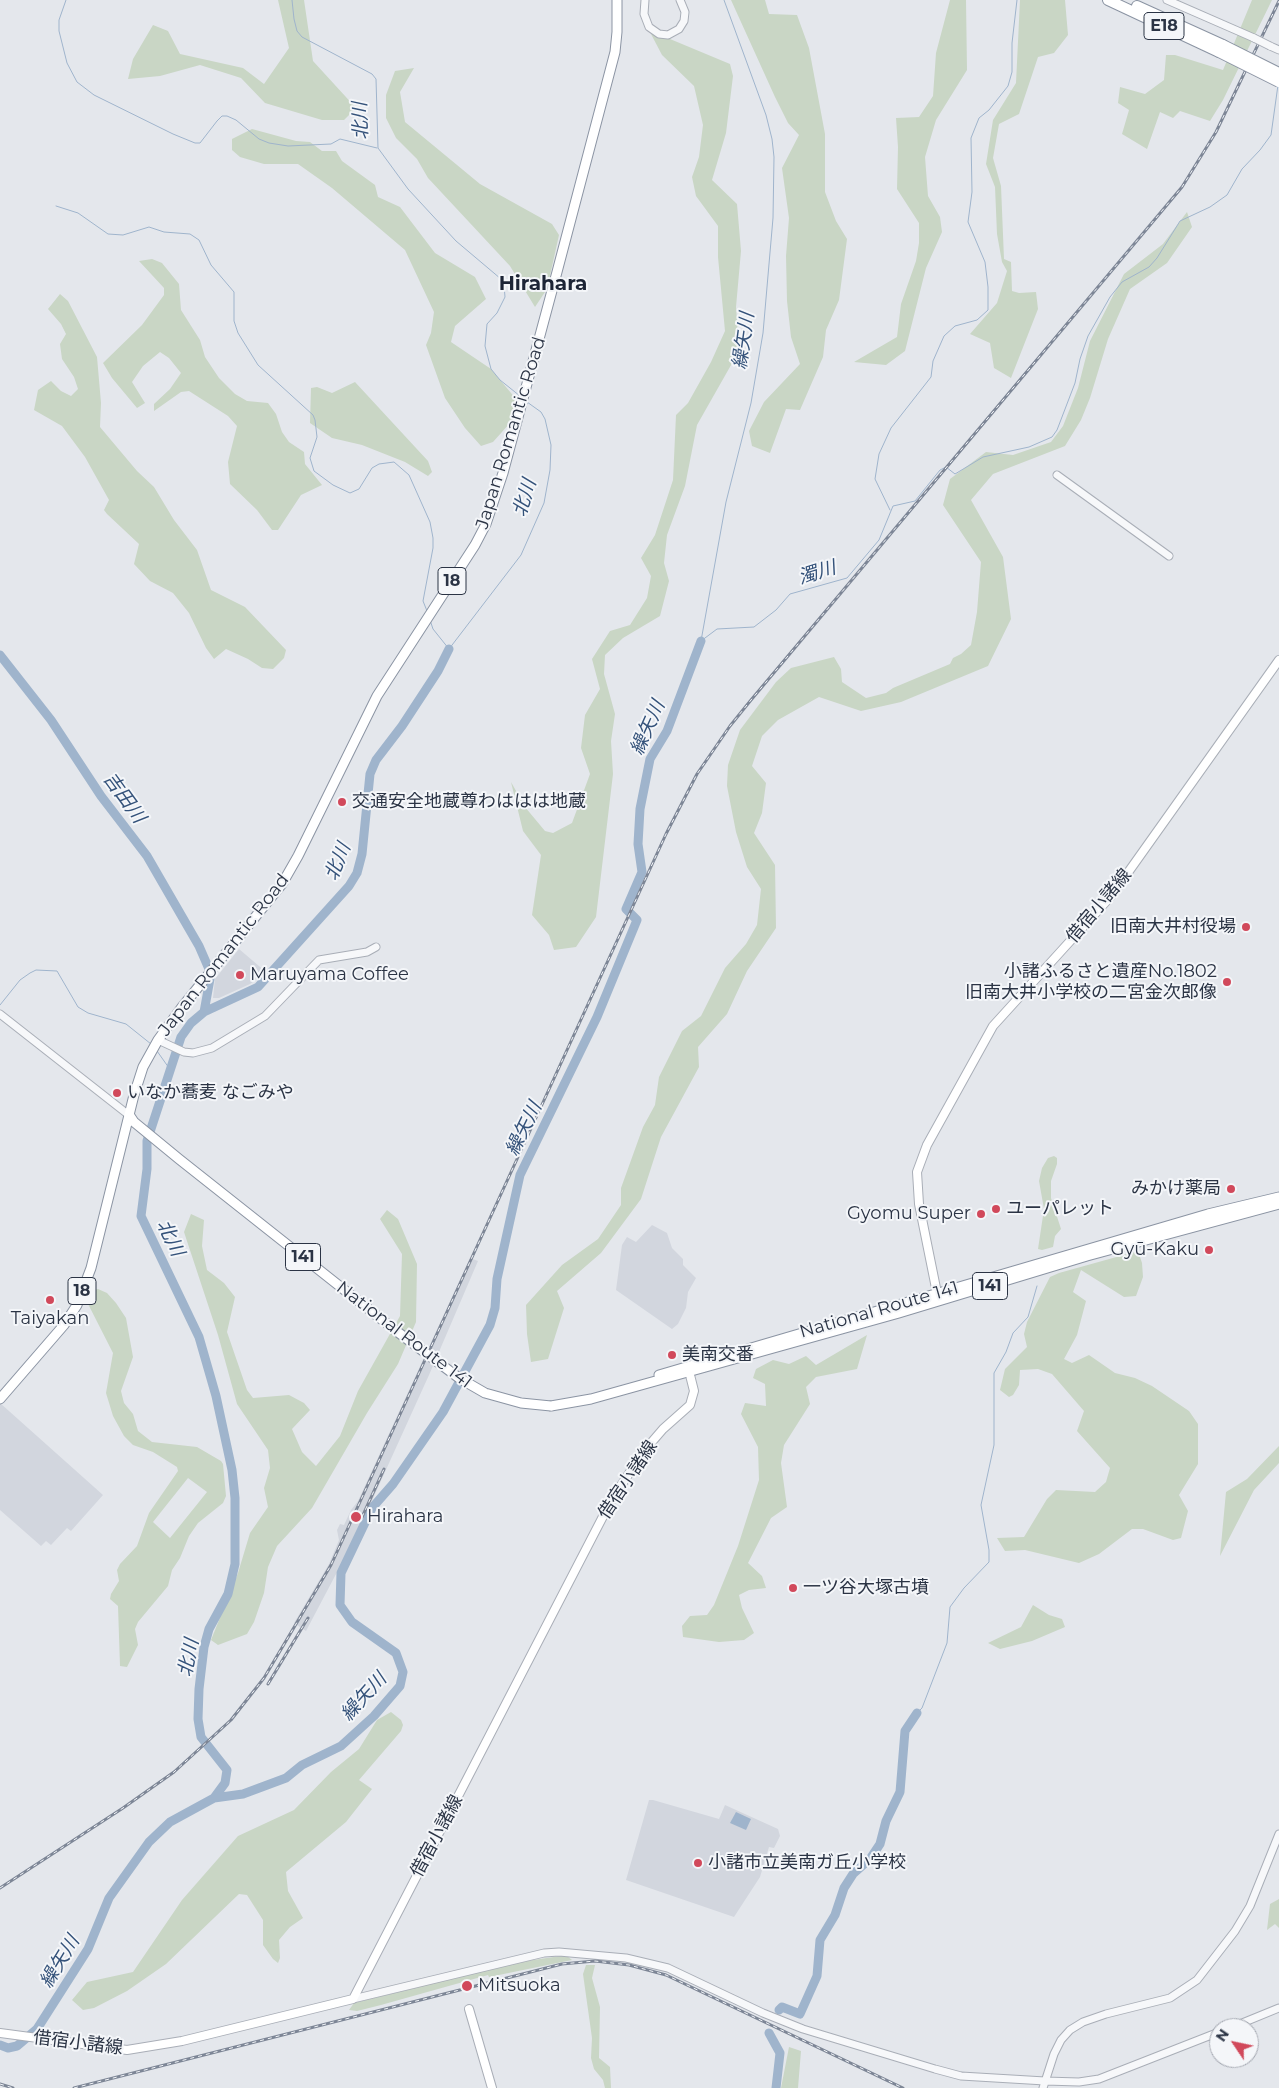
<!DOCTYPE html>
<meta charset="utf-8">
<style>
body{margin:0}
#map{position:relative;width:1279px;height:2088px;overflow:hidden;background:#e4e7ec;font-family:Montserrat,sans-serif}
canvas{display:block}
.north{position:absolute;left:1209px;top:2018px;width:50px;height:50px;box-sizing:border-box;background:#f4f6f9;border:1px solid #a4a8b1;border-radius:50%;rotate:304deg;font-size:14px;font-weight:700;line-height:20px;text-align:center;color:#2b3445}
.north::after{content:'';display:block;margin:auto;width:18px;height:22px;background:#d1495b;clip-path:polygon(50% 0,100% 100%,50% 72%,0 100%)}
</style>
<div id="map">
<canvas width="1279" height="2088"></canvas>
<div class="north">N</div>
</div>
<script>
const g = document.querySelector('canvas').getContext('2d');
g.lineJoin = 'round';
function paint(path, color) {
  g.fillStyle = color;
  g.fill(path, 'evenodd');
}
function shape(rows) {
  const path = new Path2D();
  for (const r of rows) {
    path.moveTo(r[0], r[1]);
    for (let i = 2; i < r.length; i += 2) path.lineTo(r[i], r[i + 1]);
  }
  return path;
}
function trace(path, color, width, dash) {
  g.strokeStyle = color;
  g.lineWidth = width;
  g.lineCap = dash ? 'butt' : 'round';
  g.setLineDash(dash || []);
  g.stroke(path);
}
function write(font, color, halo, rows, align = 'center') {
  g.font = font + ' Montserrat,"Noto Sans JP",sans-serif';
  g.lineWidth = 4;
  g.setLineDash([]);
  g.textBaseline = 'middle';
  g.strokeStyle = halo;
  g.fillStyle = color;
  for (const [text, x, y, turn = 0] of rows) {
    g.save();
    g.translate(x, y);
    g.rotate((+turn || 0) * Math.PI / 180);
    g.textAlign = isNaN(turn) ? turn : align;
    if (halo) g.strokeText(text, 0, 0);
    g.fillText(text, 0, 0);
    g.restore();
  }
}
const built = shape([
 [239,949,266,972,250,984,219,998,213,998,215,979],
 [652,1225,667,1233,672,1248,683,1259,683,1265,696,1278,688,1292,686,1308,678,1324,672,1329,616,1290,622,1245,627,1237,636,1242],
 [470,1258,478,1261,429,1375,355,1538,306,1631,294,1623,329,1564,339,1540,337,1530,340,1524,344,1525,351,1510,358,1501],
 [0,1403,103,1495,71,1531,67,1528,51,1545,46,1541,41,1546,0,1510],
 [649,1800,653,1800,719,1819,725,1805,778,1829,780,1836,774,1848,769,1847,760,1877,734,1917,626,1880]
]);
const green = shape([
 [278,0,304,0,313,61,356,108,344,120,322,120,265,103,241,78,200,65,160,76,128,79,133,59,153,25,168,31,180,54,243,68,264,84,289,48],
 [731,0,765,0,769,14,797,15,809,48,825,134,825,192,836,221,847,239,839,300,826,330,823,357,800,410,786,409,770,453,752,446,749,431,764,402,800,364,791,337,787,301,786,256,789,218,782,168,799,135,788,123,775,97],
 [950,0,966,0,967,70,936,120,925,157,928,196,940,217,942,232,926,268,905,351,886,365,854,362,897,337,901,304,916,261,919,243,919,223,897,189,898,147,896,118,919,117,933,96,936,53],
 [1020,0,1065,0,1068,35,1054,53,1038,57,1019,114,999,124,993,158,1001,186,1004,259,1011,262,1012,291,1019,293,1036,292,1038,309,1011,378,994,368,990,343,970,334,997,303,1007,271,1002,262,997,234,995,187,986,164,993,120,1016,83],
 [1252,0,1272,0,1223,100,1210,121,1180,111,1173,118,1160,112,1147,149,1122,134,1129,110,1118,103,1120,87,1145,94,1164,80,1166,55,1175,55,1223,70],
 [651,34,670,39,730,64,733,76,726,133,712,180,737,204,741,251,736,307,739,351,697,425,685,486,667,535,664,563,669,581,660,616,623,638,605,655,604,674,615,714,611,741,613,774,596,917,576,947,554,950,549,935,532,915,541,855,523,831,511,782,525,807,545,831,553,833,572,823,590,774,581,748,585,715,600,689,592,659,610,631,630,625,647,598,651,576,641,558,655,535,673,480,676,415,688,403,711,362,725,331,718,257,718,226,696,196,692,177,699,157,703,125,694,86,662,55],
 [414,68,400,92,405,122,480,184,552,224,559,235,547,289,535,307,510,266,428,178,417,159,396,138,386,118,386,95,395,71],
 [252,129,296,141,310,142,322,151,336,151,342,161,375,185,378,197,400,207,435,253,475,277,486,299,455,326,451,342,491,369,521,405,510,423,493,442,481,446,465,428,445,398,426,345,431,333,434,312,405,250,332,188,298,164,264,164,240,157,232,150,232,139],
 [1187,212,1192,227,1167,263,1130,289,1108,339,1090,398,1081,420,1065,446,993,474,971,500,1003,557,1011,619,988,666,901,702,861,711,819,697,778,720,762,736,752,766,766,783,762,813,754,833,775,865,776,928,747,971,727,1014,698,1047,699,1067,661,1137,641,1199,601,1253,557,1291,564,1308,548,1359,531,1362,527,1334,526,1305,562,1265,598,1239,621,1205,621,1188,643,1127,655,1105,659,1077,682,1031,701,1016,725,968,746,944,757,925,761,889,747,867,736,832,727,786,728,765,740,730,776,682,791,668,834,657,841,669,842,682,866,698,886,693,893,688,950,664,953,658,961,654,971,645,977,612,981,562,943,505,950,479,986,452,1013,455,1051,442,1063,426,1078,388,1090,341,1124,274,1163,244],
 [152,259,162,263,179,284,181,310,200,340,205,357,219,378,235,394,247,401,268,403,276,414,282,432,289,442,304,452,305,464,322,485,301,495,278,530,272,530,257,510,230,484,228,462,237,426,228,416,189,391,181,392,154,411,154,404,170,389,181,373,169,358,160,352,143,366,132,382,145,403,137,408,112,378,103,363,142,325,164,295,164,288,139,261],
 [60,294,68,301,97,357,101,403,100,427,137,471,154,487,174,520,197,550,211,590,245,607,286,650,284,658,273,669,262,668,248,659,226,649,214,659,206,648,189,613,173,593,150,581,134,564,139,544,107,514,104,510,109,500,85,457,62,426,34,410,38,390,51,381,61,391,71,396,78,389,74,377,62,359,60,344,66,334,61,324,48,309],
 [355,382,428,461,432,472,428,476,405,462,362,445,332,438,310,423,311,388,317,387,332,393],
 [1054,1156,1057,1158,1057,1164,1051,1181,1051,1198,1061,1229,1055,1236,1053,1247,1042,1250,1038,1249,1044,1209,1039,1181,1042,1168,1048,1158],
 [387,1210,398,1219,417,1264,416,1322,398,1364,367,1413,312,1508,277,1546,268,1567,264,1593,254,1622,247,1634,218,1645,211,1640,238,1573,250,1533,268,1507,264,1488,270,1468,268,1450,237,1404,218,1335,184,1232,191,1214,204,1220,202,1246,207,1270,224,1283,235,1297,227,1332,247,1390,253,1398,289,1395,304,1403,310,1410,292,1429,302,1452,316,1466,340,1436,358,1391,400,1316,402,1254,380,1219],
 [1138,1251,1142,1263,1143,1277,1136,1296,1124,1297,1081,1270,1073,1292,1086,1301,1077,1335,1064,1359,1072,1363,1089,1355,1115,1373,1135,1378,1152,1386,1189,1411,1198,1424,1198,1464,1179,1495,1188,1511,1181,1538,1173,1540,1143,1529,1132,1529,1099,1554,1079,1563,1025,1550,1005,1551,997,1538,1024,1537,1047,1499,1056,1490,1095,1492,1106,1482,1110,1468,1077,1431,1084,1411,1052,1374,1038,1369,1020,1370,1019,1385,1013,1395,1009,1397,1000,1390,1005,1369,1027,1347,1024,1334,1027,1322,1050,1277,1059,1273],
 [98,1289,107,1293,116,1303,126,1318,133,1357,121,1391,124,1403,133,1414,138,1431,152,1442,197,1447,221,1461,223,1464,226,1496,223,1503,198,1523,189,1536,180,1558,172,1570,168,1586,138,1622,135,1629,138,1645,127,1667,120,1666,118,1606,110,1599,111,1594,119,1581,117,1570,120,1564,137,1546,149,1513,178,1471,177,1467,153,1452,133,1445,124,1436,113,1416,106,1393,113,1353,85,1298,91,1291],
 [188,1478,207,1492,170,1538,153,1522],
 [867,1335,857,1369,816,1377,806,1387,810,1404,784,1445,781,1463,787,1507,771,1518,748,1563,762,1576,766,1588,749,1590,739,1595,742,1608,754,1633,744,1640,719,1642,683,1637,682,1626,690,1616,707,1615,714,1605,738,1546,759,1480,758,1447,741,1414,745,1403,766,1406,765,1384,753,1378,756,1369,773,1360,789,1364,806,1356,816,1365],
 [1279,1446,1279,1463,1254,1490,1220,1556,1226,1492,1247,1479],
 [1033,1605,1049,1615,1062,1619,1065,1627,1032,1641,1000,1649,988,1643,1021,1627],
 [391,1712,401,1720,403,1725,401,1731,359,1780,372,1789,346,1822,286,1872,288,1891,303,1918,290,1927,279,1940,280,1958,278,1963,273,1959,263,1945,263,1920,247,1895,239,1894,166,1964,127,1991,94,2008,83,2010,72,2000,87,1982,133,1972,182,1900,238,1836,294,1810,331,1772,359,1749,377,1720],
 [1279,1899,1279,1928,1275,1924,1267,1930,1270,1904],
 [561,1956,567,1956,572,1960,489,1977,488,1975,381,2005,357,2011,349,2010,354,2003,519,1962],
 [586,1965,595,1965,592,1978,600,2007,599,2058,610,2067,611,2088,605,2088,603,2080,594,2069,591,2058,592,2038,583,1974],
 [789,2047,801,2051,798,2088,781,2088]
]);
const water = shape([
 [736,1812,751,1819,746,1830,730,1823]
]);
const stream = shape([
 [66,0,59,20,59,31,67,63,77,82,94,95,173,134,195,143,200,143,217,121,222,116,227,116,236,120,259,139,269,143,288,146,331,144,340,139,377,148],
 [292,0,294,19,297,31,302,37,372,74,376,79,378,148,408,189,456,241,501,279,504,285,505,297,497,313,487,324,485,346,491,369,500,380,520,396],
 [56,206,78,213,108,234,123,235,149,227,164,232,190,234,199,240,211,265,234,292,234,321,238,333,258,365,313,415,315,420,317,437,310,458,314,471,333,485,350,493,359,489,372,468,379,464,394,462,409,475,430,522,433,538,433,548,423,601,427,611],
 [890,510,875,479,879,454,891,428,931,377,933,361,944,336,955,326,977,320,988,310,988,287,985,262,968,222,972,192,971,138,979,118,989,110,1008,86,1012,72,1012,43,1017,0],
 [430,620,433,629,449,649,521,555,544,503,550,470,551,445,545,419,541,412,527,402],
 [701,641,717,629,754,627,776,610,790,594,847,578,879,540,893,506,915,501,940,470,946,467,955,474,983,457,1029,447,1052,437,1057,430,1075,383,1080,359,1088,336,1110,297,1122,282,1149,267,1157,258,1180,221,1210,207,1227,195,1242,169,1260,150,1271,135,1278,85],
 [701,641,726,502,751,403,763,333,773,218,774,157,772,139,766,115,724,0],
 [0,1005,20,980,30,973,36,970,57,971,78,1007,88,1013,126,1024,151,1044],
 [157,1051,169,1068],
 [917,1713,922,1708,947,1643,950,1607,964,1588,989,1562,989,1550,981,1505,994,1445,994,1373,1006,1352,1013,1333,1028,1317,1037,1286]
]);
const river = shape([
 [0,655,51,720,101,796,147,856,199,946,209,969],
 [204,1012,210,979],
 [214,1798,225,1783,227,1770,201,1737,198,1719,199,1689,204,1647,209,1629,228,1594,235,1564,235,1498,232,1470,216,1396,199,1337,141,1216,147,1169,147,1141,181,1037,191,1023,204,1012,258,987,349,886,357,873,362,854,370,774,376,760,402,726,438,671,449,649],
 [779,2010,782,2007,800,2014,817,1976,820,1940,835,1915,844,1888,853,1874,870,1859,880,1844,886,1821,900,1792,905,1731,917,1713],
 [769,2033,780,2053,776,2088],
 [0,2045,8,2048,17,2046,37,2029,88,1949,109,1898,149,1842,170,1822,214,1798,243,1794,286,1778,302,1765,341,1746,374,1716,400,1686,403,1672,396,1653,352,1622,340,1605,341,1573,372,1508,393,1484,443,1412,490,1325,495,1308,497,1279,520,1175,597,1017,637,920,626,909,642,872,638,844,640,809,650,759,667,731,701,641]
]);
const tertiary = shape([
 [645,0,644,14,649,27,659,34,668,35,679,29,684,21,685,12,680,0],
 [1167,0,1254,38],
 [1270,46,1279,50],
 [1057,475,1169,556],
 [0,1014,130,1116],
 [158,1040,184,1052,193,1053,212,1048,265,1016,319,960,367,952,376,947],
 [353,1999,544,1953,559,1952,626,1958,668,1968,763,2013,803,2029,935,2069,961,2076,1045,2081,1079,2082,1099,2079,1219,2032],
 [1230,2028,1279,2008],
 [1043,2088,1054,2054,1061,2040,1070,2030,1083,2022,1106,2014,1170,1998,1197,1980,1235,1931,1250,1906,1279,1834]
]);
const secondary = shape([
 [938,1298,919,1204,917,1172,927,1145,993,1026,1112,895,1279,660],
 [469,2009,492,2088],
 [0,2033,127,2050,182,2041,353,1999,612,1499,644,1451,663,1429,690,1405,694,1391,688,1367]
]);
const trunk = shape([
 [130,1116,134,1122,179,1159,395,1330],
 [659,1375,1208,1214,1279,1197],
 [0,1399,64,1325,77,1305,91,1268,134,1095,143,1067,158,1040,182,1007,282,884,298,856,377,696,475,545,486,524,503,473,557,272,615,52,617,32,617,0],
 [551,1406,591,1399,899,1313,1087,1256,1279,1204]
]);
const motorway = shape([
 [1108,0,1219,52],
 [1137,6,1223,45]
]);
const rail = shape([
 [362,1517,384,1469],
 [268,1684,308,1618],
 [0,1888,123,1808,174,1772,231,1720,264,1678,331,1565,666,834,697,774,730,726,751,700,1182,187,1216,132,1279,1],
 [0,2084,13,2088],
 [74,2088,562,1964,595,1961,629,1965,666,1975,903,2088]
]);
const tertiaryBridge = shape([
 [1254,38,1270,46]
]);
const trunkBridge = shape([
 [395,1330,459,1378,485,1393,521,1403,551,1406]
]);
const motorwayBridge = shape([
 [1223,45,1279,73],
 [1219,52,1279,82]
]);
const markers = [
 [342,802,5,"#d1495b"],
 [1246,927,5,"#d1495b"],
 [240,975,5,"#d1495b"],
 [1227,982,5,"#d1495b"],
 [117,1093,5,"#d1495b"],
 [1231,1189,5,"#d1495b"],
 [996,1209,5,"#d1495b"],
 [981,1214,5,"#d1495b"],
 [1209,1250,5,"#d1495b"],
 [50,1300,5,"#d1495b"],
 [672,1355,5,"#d1495b"],
 [356,1517,6,"#d1495b"],
 [793,1588,5,"#d1495b"],
 [698,1863,5,"#d1495b"],
 [467,1986,6,"#d1495b"]
];
const shields = [
 [1164,26,40],
 [452,581,28],
 [303,1257,35],
 [990,1286,35],
 [82,1291,28]
];
const shieldNames = [
 ["E18",1164,26],
 ["18",452,581],
 ["141",303,1257],
 ["141",990,1286],
 ["18",82,1291]
];
const streetNames = [
 ["Japan Romantic Road",511,433,-73],
 ["借宿小諸線",1099,906,-50],
 ["Japan Romantic Road",224,955,-52],
 ["National Route 141",879,1310,-16],
 ["National Route 141",404,1335,37],
 ["借宿小諸線",628,1480,-56],
 ["借宿小諸線",437,1836,-62],
 ["借宿小諸線",78,2043,7]
];
const poiNames = [
 ["交通安全地蔵尊わははは地蔵",352,802],
 ["旧南大井村役場",1236,927,"right"],
 ["小諸ふるさと遺産No.1802",1217,972,"right"],
 ["旧南大井小学校の二宮金次郎像",1217,993,"right"],
 ["Maruyama Coffee",250,975],
 ["いなか蕎麦 なごみや",127,1093],
 ["みかけ薬局",1221,1189,"right"],
 ["ユーパレット",1006,1209],
 ["Gyomu Super",971,1214,"right"],
 ["Gyū-Kaku",1199,1250,"right"],
 ["Taiyakan",50,1319,"center"],
 ["美南交番",682,1355],
 ["Hirahara",367,1517],
 ["一ツ谷大塚古墳",803,1588],
 ["小諸市立美南ガ丘小学校",708,1863],
 ["Mitsuoka",478,1986]
];
const waterNames = [
 ["北川",361,121,-92],
 ["繰矢川",744,341,-82],
 ["北川",525,498,-73],
 ["濁川",817,573,-17],
 ["繰矢川",648,728,-66],
 ["吉田川",124,798,54],
 ["北川",338,862,-68],
 ["繰矢川",524,1129,-64],
 ["北川",170,1238,64],
 ["北川",189,1658,-79],
 ["繰矢川",364,1697,-48],
 ["繰矢川",60,1962,-59]
];
const quarterNames = [
 ["Hirahara",543,284]
];
paint(built, '#d2d6de');
paint(green, '#c9d6c5');
paint(water, '#9fb4cc');
trace(stream, '#9fb4cc', 1);
trace(river, '#9fb4cc', 9);
trace(tertiary, '#a9aeb7', 9);
trace(secondary, '#a9aeb7', 10);
trace(trunk, '#8b94a3', 11);
trace(motorway, '#8b94a3', 12);
trace(tertiary, '#f7f8fa', 7);
trace(secondary, '#fff', 8);
trace(trunk, '#fff', 9);
trace(motorway, '#fff', 10);
trace(rail, '#7d8696', 3);
trace(rail, '#f4f6f9', 1, [4]);
trace(tertiaryBridge, '#a9aeb7', 9, []);
trace(trunkBridge, '#8b94a3', 11, []);
trace(motorwayBridge, '#8b94a3', 12, []);
trace(tertiaryBridge, '#f7f8fa', 7);
trace(trunkBridge, '#fff', 9);
trace(motorwayBridge, '#fff', 10);
for (const [x, y, r, color] of markers) {
  const dot = new Path2D();
  dot.arc(x, y, r, 0, 2 * Math.PI);
  g.fillStyle = color;
  g.fill(dot);
  trace(dot, '#f4f6f9', 2);
}
for (const [x, y, w] of shields) {
  const box = new Path2D();
  box.roundRect(x - w / 2, y - 13.5, w, 27, 4);
  g.fillStyle = '#f4f6f9';
  g.fill(box);
  trace(box, '#2b3445', 1);
}
write('bold 16px', '#2b3445', null, shieldNames);
write('18px', '#2b3445', '#f4f6f9', streetNames);
write('18px', '#2b3445', '#f4f6f9', poiNames, 'left');
write('italic 19px', '#34527a', '#f4f6f9', waterNames);
write('bold 20px', '#1d2536', '#f4f6f9', quarterNames);
</script>
